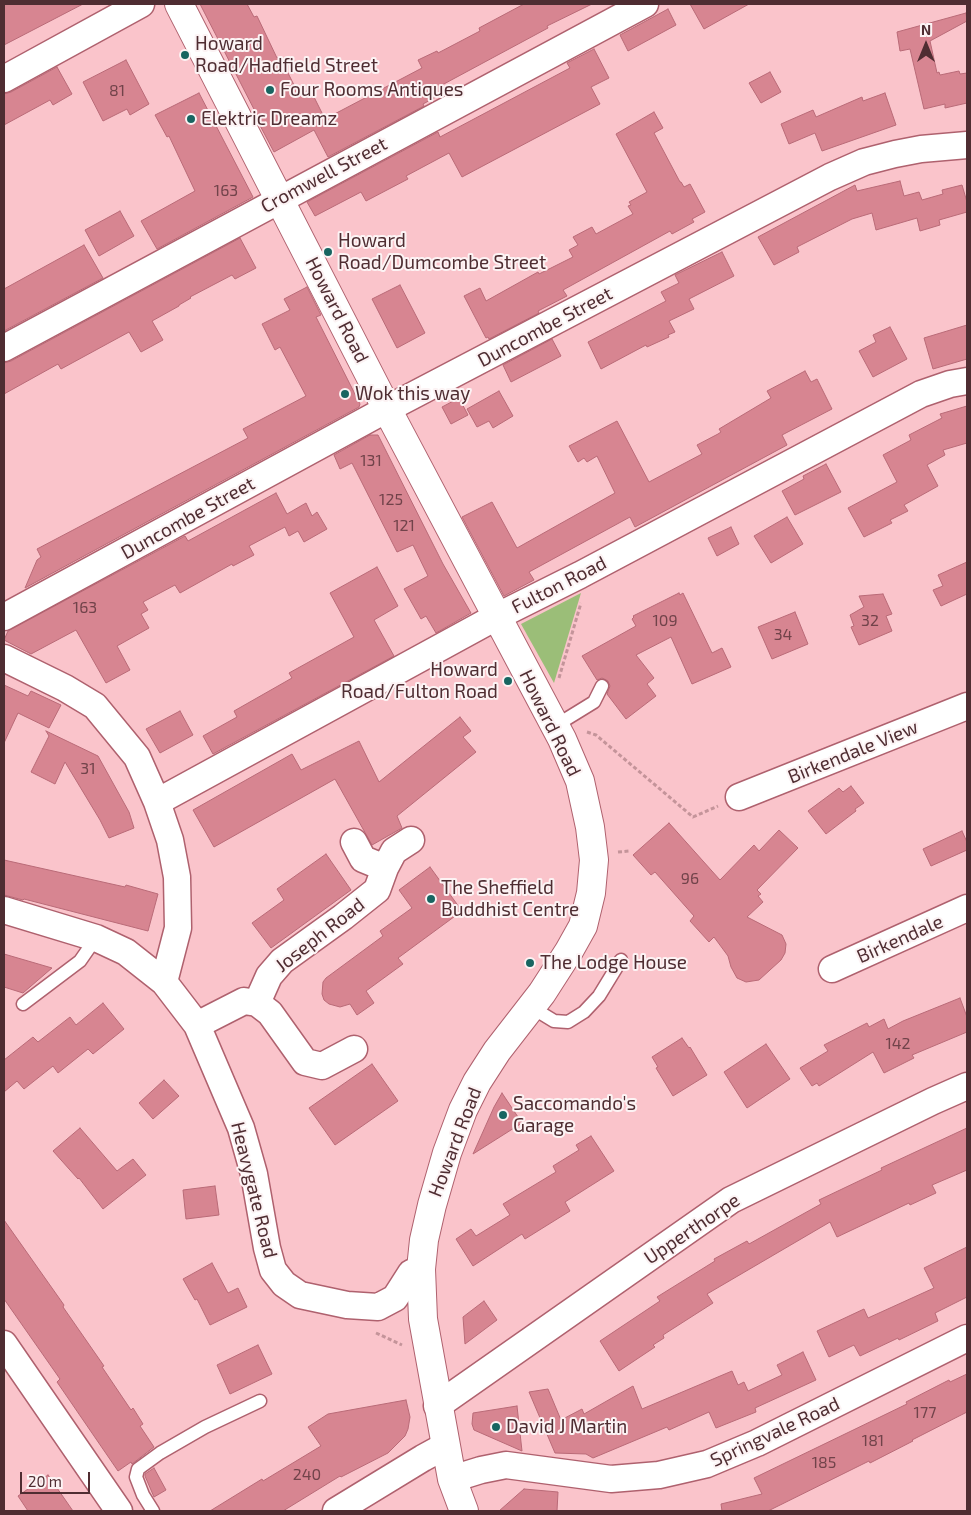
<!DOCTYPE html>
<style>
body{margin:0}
#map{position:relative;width:971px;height:1515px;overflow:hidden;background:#fac4cb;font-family:"Exo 2",sans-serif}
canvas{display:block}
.frame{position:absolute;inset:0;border:5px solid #4f2d32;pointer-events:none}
.north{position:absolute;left:901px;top:20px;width:50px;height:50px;-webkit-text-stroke:4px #fcf3f4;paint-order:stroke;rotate:0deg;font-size:14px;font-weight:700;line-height:20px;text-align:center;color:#4f2d32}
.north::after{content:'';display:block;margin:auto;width:18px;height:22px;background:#4f2d32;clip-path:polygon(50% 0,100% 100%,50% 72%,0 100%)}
.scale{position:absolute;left:20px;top:1472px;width:70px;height:22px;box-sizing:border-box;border:2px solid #4f2d32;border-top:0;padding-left:6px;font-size:15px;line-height:18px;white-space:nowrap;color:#4f2d32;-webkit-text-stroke:4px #fcf3f4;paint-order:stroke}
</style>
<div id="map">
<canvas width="971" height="1515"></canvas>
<div class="frame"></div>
<div class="north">N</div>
<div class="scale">20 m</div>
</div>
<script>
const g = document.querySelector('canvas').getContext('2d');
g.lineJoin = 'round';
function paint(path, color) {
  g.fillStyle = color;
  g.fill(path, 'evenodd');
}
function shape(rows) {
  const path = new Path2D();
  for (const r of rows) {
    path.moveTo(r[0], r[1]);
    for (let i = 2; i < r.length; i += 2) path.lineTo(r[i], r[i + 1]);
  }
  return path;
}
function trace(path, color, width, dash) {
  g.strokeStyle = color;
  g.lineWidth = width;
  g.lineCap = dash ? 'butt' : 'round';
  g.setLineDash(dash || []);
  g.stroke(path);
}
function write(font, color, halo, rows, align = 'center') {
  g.font = font + ' "Exo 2",sans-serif';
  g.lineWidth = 4;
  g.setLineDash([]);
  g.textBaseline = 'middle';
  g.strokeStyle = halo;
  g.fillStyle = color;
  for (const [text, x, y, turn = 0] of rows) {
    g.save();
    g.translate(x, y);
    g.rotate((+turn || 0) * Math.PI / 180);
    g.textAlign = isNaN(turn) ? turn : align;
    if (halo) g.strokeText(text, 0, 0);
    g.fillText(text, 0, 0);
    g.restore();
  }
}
const green = shape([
 [581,593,554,683,521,624]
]);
const building = shape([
 [4,4,83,4,4,45,4,4],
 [200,4,247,4,254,17,257,16,277,58,280,57,299,95,310,89,325,119,422,68,418,60,437,51,438,53,480,31,479,28,524,4,592,4,547,26,548,28,442,85,445,92,423,104,424,106,328,157,314,130,274,152,256,118,258,117,200,4],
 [690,4,749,4,704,29,690,4],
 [668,9,676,25,628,51,620,35,668,9],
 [966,13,967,21,930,41,937,73,939,72,940,75,959,71,960,74,967,73,967,103,945,108,945,104,924,109,910,49,900,51,897,32,966,13],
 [594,49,609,78,591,87,600,104,462,177,449,153,406,176,408,179,366,201,361,192,315,216,307,202,438,132,440,137,570,68,567,63,594,49],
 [126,60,149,104,130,115,127,109,103,121,83,82,126,60],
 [57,67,72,94,53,105,50,100,4,125,4,94,11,92,57,67],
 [770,72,781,92,761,103,749,83,770,72],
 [199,93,253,197,157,249,141,221,195,191,169,136,167,137,155,115,199,93],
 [885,93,896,125,822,151,815,133,789,144,781,124,813,110,816,117,862,97,863,101,885,93],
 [654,112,663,128,654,133,680,182,681,182,684,187,690,184,705,212,692,219,694,222,672,234,670,231,563,290,567,296,538,311,539,313,489,339,488,337,486,338,464,296,480,288,486,301,538,272,539,274,573,257,569,250,578,245,573,237,592,227,596,234,633,214,628,206,631,205,629,202,647,192,616,134,654,112],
 [900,181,904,196,919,192,922,200,943,194,942,190,962,185,967,202,967,212,939,220,940,225,920,231,917,218,876,230,872,213,852,219,797,247,799,252,774,265,758,237,855,185,857,191,900,181],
 [120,211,134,236,99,256,85,230,120,211],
 [240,238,256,268,235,279,232,275,190,297,191,298,179,305,179,306,152,321,163,340,141,352,129,332,61,369,58,364,4,394,4,363,11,361,240,238],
 [84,245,103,278,4,331,4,289,84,245],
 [722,252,734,276,689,299,694,309,669,321,675,332,668,335,669,337,647,347,646,345,601,369,588,342,666,301,661,292,679,283,675,275,722,252],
 [400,285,425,333,397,348,372,299,400,285],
 [307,287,321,315,316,317,360,404,359,407,25,588,37,560,41,557,37,549,248,438,243,429,306,396,280,347,275,350,262,324,290,310,284,299,307,287],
 [967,325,967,359,933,369,924,338,967,325],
 [890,327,907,359,873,377,859,351,876,342,873,335,890,327],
 [552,339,561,356,511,382,503,365,552,339],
 [805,371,811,382,817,379,832,409,782,435,787,445,635,527,630,517,529,572,534,580,504,596,462,517,492,502,517,548,615,493,597,456,587,462,584,458,578,462,569,446,617,421,649,482,702,454,697,445,718,434,721,432,719,429,771,398,767,391,805,371],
 [499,391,513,416,493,428,489,421,477,427,467,409,499,391],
 [459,398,468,415,451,424,442,407,459,398],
 [967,406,967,443,943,450,945,455,927,465,938,486,904,505,908,511,890,520,892,523,864,537,848,508,897,482,883,455,911,440,909,435,942,418,940,414,967,406],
 [370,435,378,435,381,441,443,564,471,613,436,633,426,616,421,619,404,589,428,576,413,545,397,552,352,463,340,469,334,455,370,435],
 [826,464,841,492,795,515,782,491,804,479,803,476,826,464],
 [276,493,287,514,306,503,312,516,317,512,327,529,304,542,298,531,289,536,285,527,249,546,254,555,233,566,232,564,180,593,175,585,143,602,148,610,141,614,149,628,117,646,130,670,106,683,76,630,31,654,4,640,8,631,185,536,188,541,276,493],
 [787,517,803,544,771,563,754,536,787,517],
 [731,527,739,544,717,556,708,538,731,527],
 [967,562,967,594,941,606,933,590,943,586,938,575,967,562],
 [377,567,398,606,374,620,394,656,213,754,203,736,237,717,234,711,292,678,289,673,354,637,330,593,377,567],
 [679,593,680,595,683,593,712,653,722,648,731,667,692,684,671,637,636,655,654,678,647,684,656,696,626,719,607,694,610,686,608,681,602,678,597,680,582,656,636,626,632,619,634,617,633,616,679,593],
 [883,594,892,614,886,616,892,631,859,645,851,627,854,626,850,615,864,607,859,596,883,594],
 [795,612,808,644,772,659,758,627,795,612],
 [4,685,28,696,31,691,61,705,49,728,18,713,4,743,4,685],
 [180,711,193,735,160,753,146,729,180,711],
 [460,717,471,731,463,737,476,752,397,816,402,828,372,845,335,779,214,847,193,810,292,754,301,770,359,741,379,782,460,717],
 [46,731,98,756,129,812,134,828,109,838,100,820,65,762,55,784,31,772,49,736,46,731],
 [851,786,864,803,855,809,856,811,826,834,808,811,839,788,843,792,851,786],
 [669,823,720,880,754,845,759,851,779,830,798,848,757,890,761,894,758,896,763,902,747,917,782,935,786,944,785,953,781,960,759,980,746,982,737,978,731,967,728,956,714,937,709,942,690,921,694,916,655,872,651,875,633,855,669,823],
 [962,831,967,842,967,850,931,866,923,849,962,831],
 [326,854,351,890,271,948,252,923,284,900,277,889,326,854],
 [4,860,125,887,126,885,158,894,148,931,24,899,23,900,4,895,4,860],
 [430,867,462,911,398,958,403,964,366,991,374,1003,357,1015,350,1004,340,1007,329,1004,324,1000,322,994,323,982,326,978,383,936,380,931,412,908,399,890,430,867],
 [4,954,52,968,23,993,4,987,4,954],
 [960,998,967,1017,967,1032,912,1055,914,1058,884,1073,873,1052,819,1086,817,1083,812,1086,800,1068,828,1051,824,1045,867,1023,869,1027,884,1019,888,1029,903,1021,960,998],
 [103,1003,124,1029,93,1054,88,1049,58,1073,53,1066,24,1089,17,1081,4,1092,4,1060,33,1037,38,1042,70,1017,76,1025,103,1003],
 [682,1038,689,1048,690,1047,707,1075,673,1096,656,1068,658,1067,652,1057,682,1038],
 [766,1044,790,1079,747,1108,724,1072,766,1044],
 [372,1064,398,1101,335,1145,309,1108,372,1064],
 [164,1080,179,1096,153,1119,139,1103,164,1080],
 [502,1093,522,1123,473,1154,494,1107,502,1093],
 [80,1128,117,1171,133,1159,146,1175,103,1209,79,1178,78,1179,53,1151,80,1128],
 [967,1128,967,1170,932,1185,936,1193,910,1205,909,1203,837,1237,830,1222,707,1294,713,1303,663,1335,664,1338,653,1345,655,1347,619,1371,600,1341,660,1301,657,1297,715,1261,714,1259,747,1241,749,1244,821,1204,819,1200,882,1170,881,1168,967,1128],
 [591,1136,614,1171,565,1202,570,1211,525,1239,522,1234,473,1266,456,1239,471,1229,476,1236,510,1215,503,1204,556,1172,553,1166,579,1150,576,1145,591,1136],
 [215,1186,219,1215,186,1219,183,1190,215,1186],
 [4,1220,64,1305,63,1307,104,1366,102,1367,131,1410,133,1408,143,1424,140,1426,154,1447,132,1464,131,1462,118,1471,57,1382,60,1379,4,1299,4,1220],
 [967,1247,967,1297,935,1313,938,1321,899,1340,898,1338,860,1356,854,1345,829,1357,817,1331,864,1309,868,1318,934,1288,924,1268,967,1247],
 [212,1263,228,1293,238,1288,247,1307,210,1325,197,1299,195,1300,183,1279,212,1263],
 [484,1301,497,1320,465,1344,463,1317,484,1301],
 [258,1345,272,1374,230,1394,217,1365,258,1345],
 [803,1352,816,1380,755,1408,756,1412,716,1428,709,1412,669,1430,667,1427,593,1458,586,1454,555,1453,529,1392,548,1389,561,1420,582,1409,584,1414,633,1386,642,1409,732,1371,738,1385,744,1382,748,1391,782,1375,777,1365,803,1352],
 [967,1374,967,1412,912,1440,913,1441,870,1463,869,1461,768,1511,722,1511,721,1504,762,1494,754,1478,907,1404,906,1402,949,1380,950,1382,967,1374],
 [406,1400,410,1417,408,1429,405,1436,388,1453,341,1477,340,1476,283,1511,210,1511,262,1479,263,1481,321,1446,308,1427,328,1414,406,1400],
 [517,1406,522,1451,474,1430,472,1424,473,1413,517,1406],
 [154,1468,166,1490,154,1497,145,1476,145,1474,154,1468],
 [48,1475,73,1511,28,1511,18,1496,48,1475],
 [524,1489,558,1492,557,1511,499,1511,524,1489]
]);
const path = shape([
 [559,678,581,603],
 [587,732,596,735,693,817,718,806],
 [618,852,629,851],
 [376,1333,402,1345]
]);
const service = shape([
 [555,726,594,702,602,686],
 [23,1004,80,961,96,938],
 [531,1007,554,1021,568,1022,584,1012,599,996,621,960],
 [153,1511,143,1495,136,1477,138,1469,160,1453,205,1427,260,1401]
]);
const minor = shape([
 [4,79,141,4],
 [4,348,645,4],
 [4,617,387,409,830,177,864,162,895,154,921,149,967,145],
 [4,658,65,688,95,706,137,757,157,802,170,840,177,877,178,928,164,982],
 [739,797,967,706],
 [157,802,496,617,580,575,921,394,950,384,967,381],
 [354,842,363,859,385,868],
 [4,910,96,938,126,952,164,982,197,1025,241,1128,254,1174,267,1248,273,1270,284,1284,300,1295,347,1305,378,1307,395,1298,411,1273,421,1269],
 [832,969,967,908],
 [257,1003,269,976,282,961,343,917,377,890,385,868,394,851,411,840],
 [197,1025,244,1001,257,1003,270,1013,305,1062,322,1066,354,1049],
 [4,1344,119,1511],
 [437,1406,731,1200,933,1101,967,1086],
 [452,1479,481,1470,506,1465,611,1479,659,1475,707,1464,757,1443,967,1338],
 [336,1511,423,1458,445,1446]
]);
const tertiary = shape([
 [179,4,387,409,562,739,580,781,590,827,594,860,591,893,583,926,569,951,542,993,497,1051,477,1082,463,1110,447,1153,432,1205,424,1240,421,1269,423,1319,452,1479,464,1511]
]);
const markers = [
 [185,55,5,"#186561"],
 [270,90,5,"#186561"],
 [191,119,5,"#186561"],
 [328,252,5,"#186561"],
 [345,394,5,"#186561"],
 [508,681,5,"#186561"],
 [431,899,5,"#186561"],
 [530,963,5,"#186561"],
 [503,1115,5,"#186561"],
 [496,1427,5,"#186561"]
];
const numberNames = [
 ["81",117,91],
 ["163",226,191],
 ["131",371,461],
 ["125",391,500],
 ["121",404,526],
 ["163",85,608],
 ["109",665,621],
 ["32",870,621],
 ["34",783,635],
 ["31",88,769],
 ["96",690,879],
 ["142",898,1044],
 ["177",925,1413],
 ["181",873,1441],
 ["185",824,1463],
 ["240",307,1475]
];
const poiNames = [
 ["Howard",195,44],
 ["Road/Hadfield Street",195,66],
 ["Four Rooms Antiques",280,90],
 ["Elektric Dreamz",201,119],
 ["Howard",338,241],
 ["Road/Dumcombe Street",338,263],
 ["Wok this way",355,394],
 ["Howard",498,670,"right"],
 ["Road/Fulton Road",498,692,"right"],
 ["The Sheffield",441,888],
 ["Buddhist Centre",441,910],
 ["The Lodge House",540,963],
 ["Saccomando's",513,1104],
 ["Garage",513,1126],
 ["David J Martin",506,1427]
];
const streetNames = [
 ["Cromwell Street",324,175,-28],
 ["Howard Road",337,310,63],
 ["Duncombe Street",545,327,-28],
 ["Duncombe Street",188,518,-29],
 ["Fulton Road",559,585,-27],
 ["Howard Road",550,723,64],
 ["Birkendale View",853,752,-22],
 ["Joseph Road",320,935,-38],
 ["Birkendale",900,939,-24],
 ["Howard Road",455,1142,-69],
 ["Heavygate Road",254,1190,76],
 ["Upperthorpe",692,1229,-34],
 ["Springvale Road",775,1432,-25]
];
paint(green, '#9bbe78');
paint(building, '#d78591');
trace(building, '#b96a77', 1);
trace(service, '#af616e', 15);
trace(minor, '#af616e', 29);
trace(tertiary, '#af616e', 30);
trace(path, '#c4949a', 3, [4, 2.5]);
trace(service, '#fff', 12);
trace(minor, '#fff', 26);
trace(tertiary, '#fff', 28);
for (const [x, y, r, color] of markers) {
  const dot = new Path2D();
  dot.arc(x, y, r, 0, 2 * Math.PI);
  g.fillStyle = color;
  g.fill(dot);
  trace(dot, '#fcf3f4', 2);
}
write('16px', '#71434a', null, numberNames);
write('19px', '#4f2d32', '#fcf3f4', poiNames, 'left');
write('19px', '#4f2d32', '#fcf3f4', streetNames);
</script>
